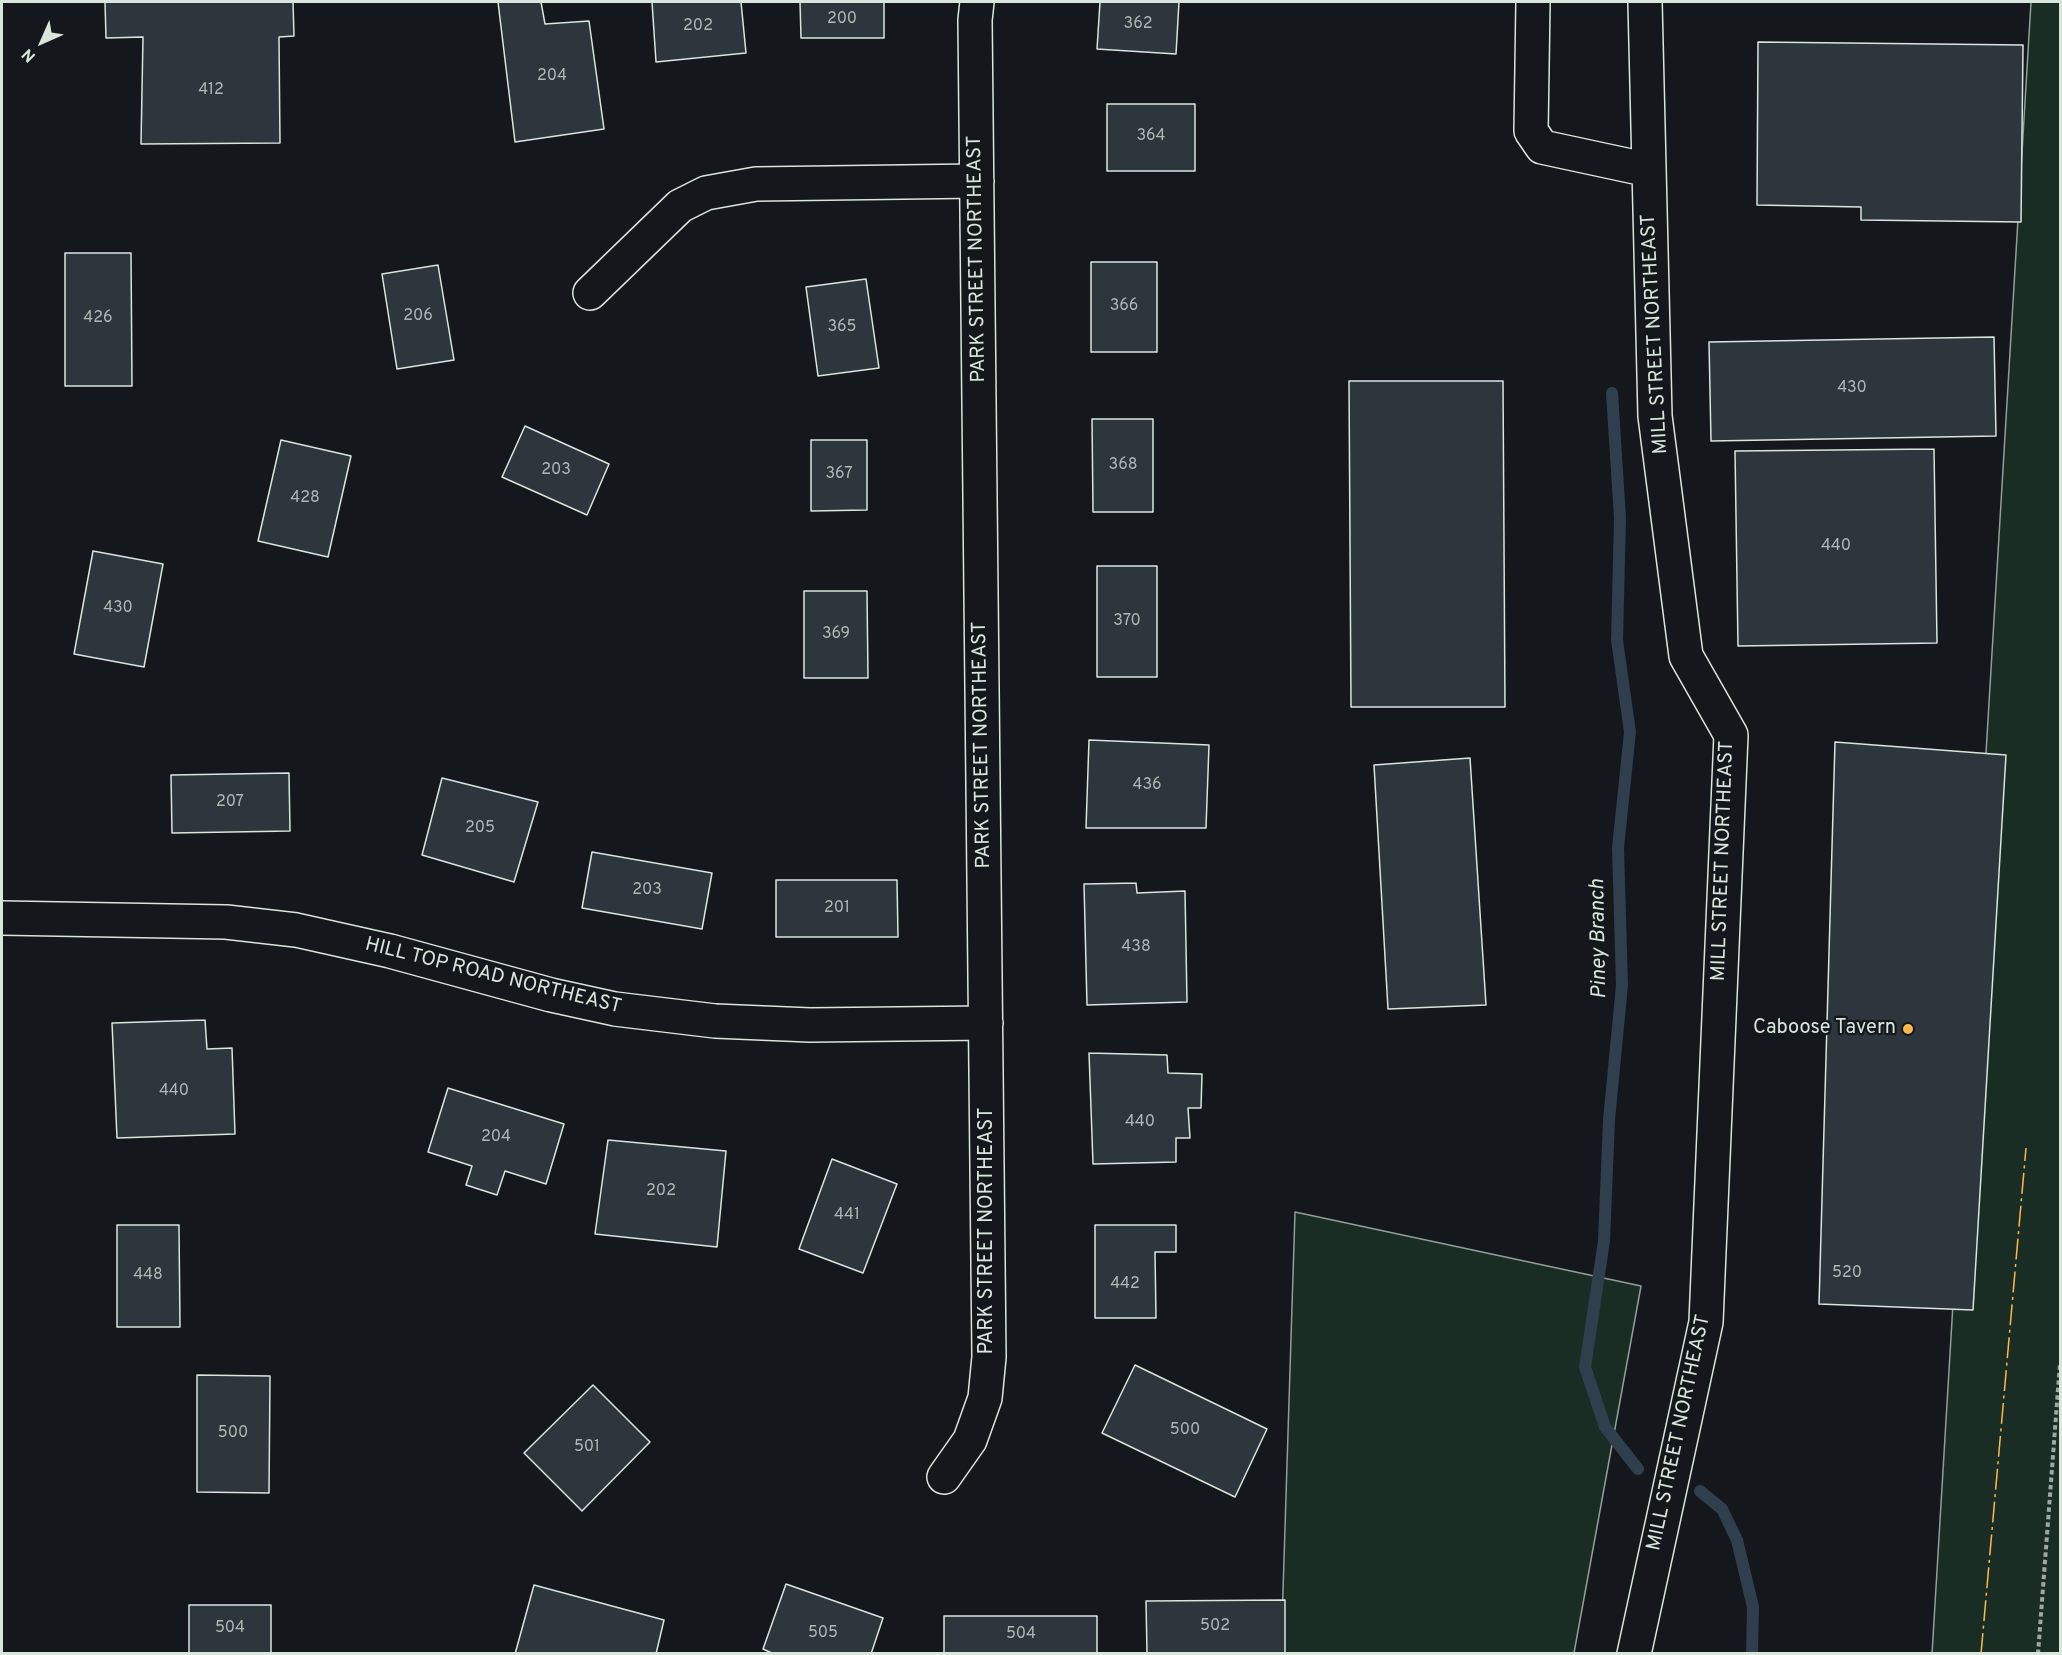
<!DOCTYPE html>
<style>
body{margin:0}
#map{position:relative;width:2062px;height:1655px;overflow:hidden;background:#14181c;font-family:Overpass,sans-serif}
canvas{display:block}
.frame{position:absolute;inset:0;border:3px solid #d8e6dc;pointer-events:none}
.north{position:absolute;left:12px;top:12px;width:60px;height:60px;-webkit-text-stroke:4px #14181c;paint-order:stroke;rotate:225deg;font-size:16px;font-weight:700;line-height:24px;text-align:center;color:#d8e6dc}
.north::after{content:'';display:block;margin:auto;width:21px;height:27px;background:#d8e6dc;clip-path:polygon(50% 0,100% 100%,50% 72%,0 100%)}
</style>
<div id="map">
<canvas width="2062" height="1655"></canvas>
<div class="frame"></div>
<div class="north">N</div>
</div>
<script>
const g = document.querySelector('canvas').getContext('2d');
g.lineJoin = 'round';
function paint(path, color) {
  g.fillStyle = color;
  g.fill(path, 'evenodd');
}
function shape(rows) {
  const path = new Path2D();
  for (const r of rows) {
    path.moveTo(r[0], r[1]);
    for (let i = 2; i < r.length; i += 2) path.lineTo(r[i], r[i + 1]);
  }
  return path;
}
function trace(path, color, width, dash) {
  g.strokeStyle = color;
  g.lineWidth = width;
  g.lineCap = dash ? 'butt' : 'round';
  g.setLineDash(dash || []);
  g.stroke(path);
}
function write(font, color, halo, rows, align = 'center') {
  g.font = font + ' Overpass,sans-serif';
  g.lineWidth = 4.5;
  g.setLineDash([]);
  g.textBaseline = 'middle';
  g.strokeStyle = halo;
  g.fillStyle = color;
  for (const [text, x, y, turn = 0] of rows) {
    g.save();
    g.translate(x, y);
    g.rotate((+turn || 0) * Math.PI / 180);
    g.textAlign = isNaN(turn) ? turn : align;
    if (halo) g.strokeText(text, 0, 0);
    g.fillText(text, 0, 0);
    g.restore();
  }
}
const green = shape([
 [2031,2,2060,2,2060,1653,1932,1654,2031,2],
 [1295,1212,1641,1286,1574,1653,1281,1654,1295,1212]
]);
const stream = shape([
 [1612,393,1620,518,1617,640,1630,732,1618,848,1622,985,1609,1120,1604,1241,1585,1367,1605,1427,1638,1469],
 [1700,1491,1722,1509,1737,1540,1753,1607,1752,1654]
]);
const building = shape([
 [105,2,293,2,294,36,279,37,280,143,141,144,143,37,106,38,105,2],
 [498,2,541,2,545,24,589,21,604,129,515,142,498,2],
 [652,2,741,2,746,53,656,62,652,2],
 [800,2,884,2,884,38,801,38,800,2],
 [1100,2,1179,2,1176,54,1097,49,1100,2],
 [1758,42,2023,45,2021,222,1861,220,1861,207,1757,205,1758,42],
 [1107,104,1195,104,1195,171,1107,171,1107,104],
 [65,253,131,253,132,386,65,386,65,253],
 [1091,262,1157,262,1157,352,1091,352,1091,262],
 [438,265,454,360,397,369,382,274,438,265],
 [866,279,879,368,818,376,806,287,866,279],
 [1994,337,1996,436,1711,441,1709,342,1994,337],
 [1349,381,1503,381,1505,707,1351,707,1349,381],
 [1092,419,1153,419,1153,512,1093,512,1092,419],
 [525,426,609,464,587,515,502,477,525,426],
 [281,440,351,456,328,557,258,541,281,440],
 [811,440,867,440,867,510,811,511,811,440],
 [1934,449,1937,643,1738,646,1735,451,1934,449],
 [93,551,163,564,144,667,74,654,93,551],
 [1097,566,1157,566,1157,677,1097,677,1097,566],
 [804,591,867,591,868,678,804,678,804,591],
 [1089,740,1209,745,1206,828,1086,828,1089,740],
 [1835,742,2006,755,1973,1310,1819,1304,1835,742],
 [1470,758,1486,1005,1388,1009,1374,765,1470,758],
 [289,773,290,831,172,833,171,775,289,773],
 [442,778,538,802,514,882,422,855,442,778],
 [592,852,712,873,702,929,582,908,592,852],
 [776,880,897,880,898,937,776,937,776,880],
 [1136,883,1137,893,1185,891,1187,1002,1087,1005,1084,884,1136,883],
 [205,1020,207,1049,232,1048,235,1134,117,1138,112,1023,205,1020],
 [1089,1053,1167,1055,1168,1073,1202,1074,1201,1108,1188,1108,1190,1138,1176,1138,1176,1162,1093,1164,1089,1053],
 [448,1088,564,1124,546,1184,505,1171,497,1195,466,1185,472,1166,428,1152,448,1088],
 [608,1140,726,1151,717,1247,595,1234,608,1140],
 [832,1159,897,1184,863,1273,799,1249,832,1159],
 [117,1225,179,1225,180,1327,117,1327,117,1225],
 [1095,1225,1176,1225,1176,1252,1155,1252,1156,1318,1095,1318,1095,1225],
 [1135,1365,1267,1429,1235,1497,1102,1433,1135,1365],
 [197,1375,270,1376,269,1493,197,1492,197,1375],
 [593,1385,650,1442,582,1511,524,1453,593,1385],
 [786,1584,883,1618,871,1654,774,1654,763,1649,786,1584],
 [534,1585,664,1620,656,1654,515,1654,534,1585],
 [1285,1600,1285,1654,1147,1653,1146,1601,1285,1600],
 [189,1605,271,1605,271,1654,189,1654,189,1605],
 [944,1616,1097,1616,1097,1654,944,1654,944,1616]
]);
const path = shape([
 [2038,1654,2060,1363]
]);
const minor = shape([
 [1533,2,1531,131,1542,147,1649,170],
 [590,293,680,206,706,193,756,184,977,181],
 [2,918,226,922,296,930,390,951,551,995,615,1009,715,1021,810,1025,986,1023],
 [944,1477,970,1440,985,1398,989,1357,975,20,977,2],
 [1634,1654,1706,1322,1731,735,1686,656,1655,416,1645,2]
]);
const power = shape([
 [1981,1654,2026,1148]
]);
const markers = [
 [1908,1029,6,"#ffb74d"]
];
const numberNames = [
 ["200",842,20],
 ["362",1138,25],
 ["202",698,27],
 ["204",552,77],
 ["412",211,91],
 ["364",1151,137],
 ["366",1124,307],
 ["206",418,317],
 ["426",98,319],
 ["365",842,328],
 ["430",1852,389],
 ["368",1123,466],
 ["203",556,471],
 ["367",839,475],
 ["428",305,499],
 ["440",1836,547],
 ["430",118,609],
 ["370",1127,622],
 ["369",836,635],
 ["436",1147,786],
 ["207",230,803],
 ["205",480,829],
 ["203",647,891],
 ["201",837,909],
 ["438",1136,948],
 ["440",174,1092],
 ["440",1140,1123],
 ["204",496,1138],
 ["202",661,1192],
 ["441",847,1216],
 ["520",1847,1274],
 ["448",148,1276],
 ["442",1125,1285],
 ["500",1185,1431],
 ["500",233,1434],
 ["501",587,1448],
 ["502",1215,1627],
 ["504",230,1629],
 ["505",823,1634],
 ["504",1021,1635]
];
const streetNames = [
 ["PARK STREET NORTHEAST",978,259,-91],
 ["MILL STREET NORTHEAST",1656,334,-93],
 ["PARK STREET NORTHEAST",983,745,-91],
 ["MILL STREET NORTHEAST",1724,861,-88],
 ["HILL TOP ROAD NORTHEAST",493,977,14],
 ["PARK STREET NORTHEAST",988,1231,-90],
 ["MILL STREET NORTHEAST",1680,1433,-78]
];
const poiNames = [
 ["Caboose Tavern",1896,1029]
];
const waterNames = [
 ["Piney Branch",1600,939,-91]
];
paint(green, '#1a2d24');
trace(green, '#939e99', 1.5);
trace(stream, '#2f3f4d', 12);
paint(building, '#2c363c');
trace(building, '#d8e6dc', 1.5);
trace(minor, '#d8e6dc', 36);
trace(path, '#9da8a2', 4, [4.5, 3]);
trace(minor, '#14181c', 33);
trace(power, '#ffb74d', 1.5, [21, 4.5, 3, 4.5]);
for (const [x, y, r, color] of markers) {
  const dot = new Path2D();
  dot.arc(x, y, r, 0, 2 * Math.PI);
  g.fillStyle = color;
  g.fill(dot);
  trace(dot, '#14181c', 2);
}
write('16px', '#adbab4', null, numberNames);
write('20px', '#d8e6dc', '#14181c', streetNames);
write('20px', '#d8e6dc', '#14181c', poiNames, 'right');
write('italic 21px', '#d8e6dc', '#14181c', waterNames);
</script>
